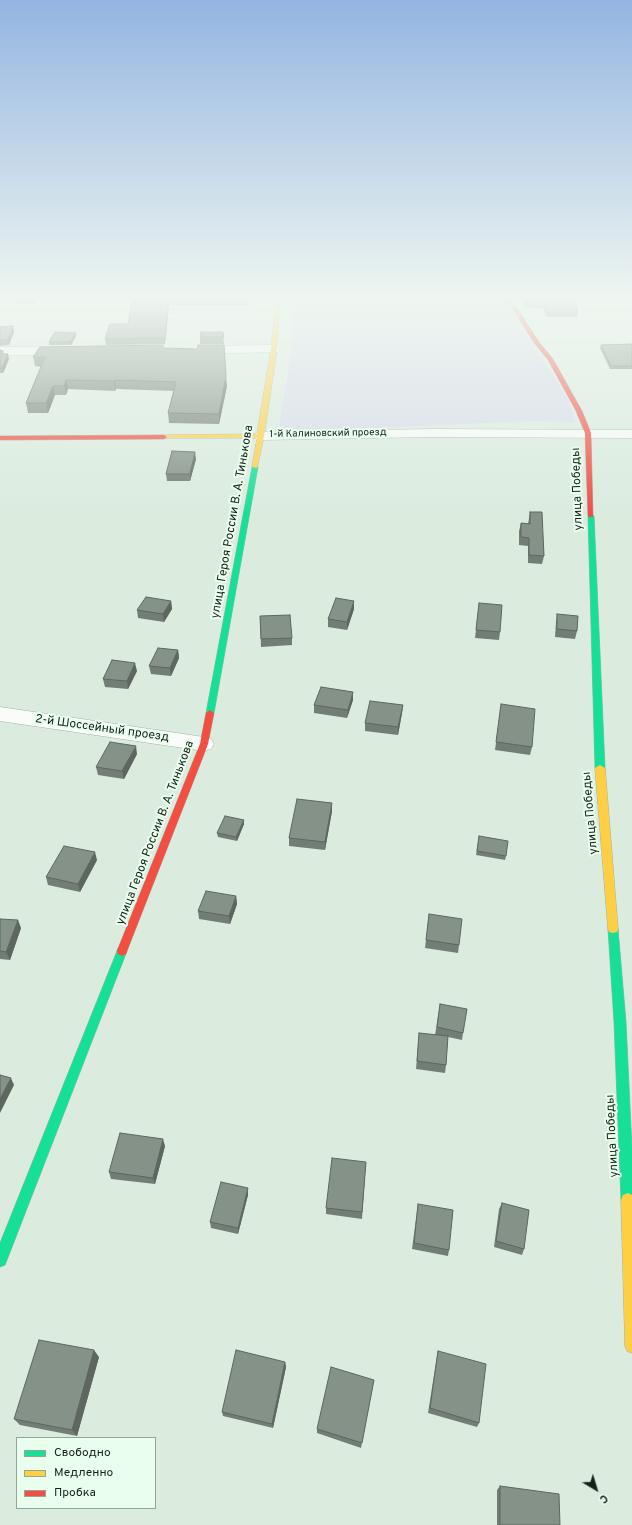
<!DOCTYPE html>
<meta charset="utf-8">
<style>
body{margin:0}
#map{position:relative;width:632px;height:1525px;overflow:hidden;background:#dbecdf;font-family:Overpass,sans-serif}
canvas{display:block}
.legend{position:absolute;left:16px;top:1437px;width:140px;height:72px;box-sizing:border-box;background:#eafeee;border:1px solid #95a699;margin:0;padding:5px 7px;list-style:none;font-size:12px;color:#162219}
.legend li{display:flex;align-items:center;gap:8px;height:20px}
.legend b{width:20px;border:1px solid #95a699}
.north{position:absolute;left:576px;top:1469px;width:40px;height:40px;-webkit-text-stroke:3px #eafeee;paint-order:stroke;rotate:142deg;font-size:11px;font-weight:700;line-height:16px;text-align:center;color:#162219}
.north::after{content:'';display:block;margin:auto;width:14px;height:18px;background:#162219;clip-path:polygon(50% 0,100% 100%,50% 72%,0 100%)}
</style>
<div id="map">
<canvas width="632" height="1525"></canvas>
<ul class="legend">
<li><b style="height:5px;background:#16e098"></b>Свободно</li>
<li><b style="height:5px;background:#ffcf43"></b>Медленно</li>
<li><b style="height:5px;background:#f24e42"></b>Пробка</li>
</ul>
<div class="north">С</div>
</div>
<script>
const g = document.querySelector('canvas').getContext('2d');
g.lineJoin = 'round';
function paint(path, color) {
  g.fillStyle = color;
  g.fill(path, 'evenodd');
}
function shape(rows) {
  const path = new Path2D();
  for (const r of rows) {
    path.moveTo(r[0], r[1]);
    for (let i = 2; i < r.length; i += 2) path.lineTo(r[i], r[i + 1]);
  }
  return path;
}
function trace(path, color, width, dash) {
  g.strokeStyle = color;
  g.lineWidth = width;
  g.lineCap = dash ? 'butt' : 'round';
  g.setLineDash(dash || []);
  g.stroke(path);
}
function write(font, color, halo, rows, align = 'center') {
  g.font = font + ' Overpass,sans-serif';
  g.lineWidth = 4;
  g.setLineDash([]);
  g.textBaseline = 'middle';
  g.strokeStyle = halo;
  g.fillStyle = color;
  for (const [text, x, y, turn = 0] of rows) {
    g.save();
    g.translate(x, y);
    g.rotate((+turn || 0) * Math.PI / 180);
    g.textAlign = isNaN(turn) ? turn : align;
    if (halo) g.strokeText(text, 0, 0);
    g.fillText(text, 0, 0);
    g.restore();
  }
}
const green = shape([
 [294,300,505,300,568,399,575,422,531,421,285,432,278,431,292,348]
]);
const street = shape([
 [274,345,278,346,280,349,278,352,197,354,193,353,191,350,193,347,197,346,274,345],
 [0,347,66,347,70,348,72,351,70,354,66,355,0,355,0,347],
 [433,429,632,430,632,438,433,437,261,440,256,439,254,436,256,433,261,432,433,429],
 [0,707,204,737,211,739,214,744,211,749,204,751,0,721,0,707]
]);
const fast = shape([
 [255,465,258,467,214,713,210,716,206,713,252,467,255,465],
 [591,514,594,516,605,768,600,771,595,768,588,516,591,514],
 [613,925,617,926,618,929,626,1022,632,1149,632,1205,628,1207,623,1205,621,1200,614,1022,608,929,609,926,613,925],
 [122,946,126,948,127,951,7,1260,5,1265,0,1267,0,1243,117,951,118,948,122,946]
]);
const slow = shape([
 [276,300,280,300,277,349,264,436,257,468,252,467,257,438,162,438,162,436,164,435,257,434,271,349,276,300],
 [600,765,605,768,618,929,617,932,613,933,609,932,608,929,595,768,600,765],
 [628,1193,632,1195,632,1353,627,1351,625,1346,621,1200,623,1195,628,1193]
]);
const jam = shape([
 [507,300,512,300,539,342,553,359,582,411,591,433,593,517,589,517,588,516,585,433,576,411,548,360,534,343,507,300],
 [0,436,164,435,167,437,164,439,0,440,0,436],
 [210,710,214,713,208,744,127,951,126,954,122,956,118,954,117,951,200,744,206,713,210,710]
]);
const wall = shape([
 [15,300,36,300,33,304,15,304],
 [132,300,250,300,249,306,169,305,165,344,106,345,105,339,128,324],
 [522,300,574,300,578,312,577,317,547,317,543,308,525,308],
 [13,326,14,332,9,345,0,346,0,327],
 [223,332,224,344,200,344,200,337],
 [76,333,76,336,71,345,49,345,49,342],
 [632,344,632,369,610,369,600,348,601,345],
 [164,348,227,386,219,424,169,423,168,413,174,391,116,389,115,391,68,389,66,395,55,395,48,413,28,413,26,403,41,367,35,366,33,357],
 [0,350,3,351,4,354,9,359,3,373,0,373],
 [196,459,190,481,167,481,166,474],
 [530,512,544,556,542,564,528,563,528,546,519,545,519,531,521,523,528,524],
 [171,601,172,609,164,622,138,618,137,610],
 [479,603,500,632,499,640,475,638],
 [354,609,347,630,328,627,328,619],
 [557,614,577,631,575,639,555,637,556,622],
 [260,616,292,638,292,645,261,647],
 [178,650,179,658,171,676,151,674,149,666],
 [137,671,128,689,105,687,103,679],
 [353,700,347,718,314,713,314,705],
 [501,704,532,747,530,755,495,750],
 [403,705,402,713,398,735,365,731,365,723],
 [137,754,124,779,98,775,96,767],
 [332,811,325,850,289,846,289,838],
 [244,820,244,824,237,841,218,837,217,833],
 [479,836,506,856,505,860,476,855],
 [97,860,80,892,48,885,46,877],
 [236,896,237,904,230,924,199,919,198,911],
 [429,914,459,945,458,953,425,948],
 [0,919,21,928,10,960,0,959],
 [440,1004,463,1033,462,1040,448,1037,446,1065,445,1073,416,1069,419,1033,435,1035],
 [165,1146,155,1184,111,1179,109,1172],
 [366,1162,362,1219,326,1214,326,1208],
 [248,1188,248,1195,238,1234,211,1228,210,1222],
 [502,1203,524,1249,522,1255,494,1247,499,1209],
 [418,1204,449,1250,448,1256,412,1249],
 [438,1351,479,1423,477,1427,428,1413,437,1356],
 [99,1357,77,1436,20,1425,14,1419],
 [285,1362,286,1367,273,1428,223,1416,222,1412],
 [374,1380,361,1448,317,1433,317,1429],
 [500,1486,560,1525,497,1525,497,1490]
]);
const shadedWall = shape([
 [32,300,36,300,33,304],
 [169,300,169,305,165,344,165,338],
 [13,326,14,332,9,345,8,340],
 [76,333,76,336,71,345,70,342],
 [8,354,9,359,3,373,2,368],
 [226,376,227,386,219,424,219,414],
 [66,380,68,389,66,395,64,386],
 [115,380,116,389,115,391,114,381],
 [53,386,55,395,48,413,46,403],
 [195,452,196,459,190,481,190,474],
 [171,601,172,609,164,622,163,614],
 [354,601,354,609,347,630,347,622],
 [178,650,179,658,171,676,170,668],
 [135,663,137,671,128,689,127,681],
 [353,692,353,700,347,718,348,710],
 [403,705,402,713,398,735,398,727],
 [136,746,137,754,124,779,122,771],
 [332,803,332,811,325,850,325,842],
 [244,820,244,824,237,841,236,837],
 [95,852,97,860,80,892,78,884],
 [236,896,237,904,230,924,229,916],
 [18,920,21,928,10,960,6,952],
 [11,1078,14,1085,0,1113,0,1099],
 [163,1139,165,1146,155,1184,153,1178],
 [248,1188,248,1195,238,1234,238,1228],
 [94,1350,99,1357,77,1436,72,1430],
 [285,1362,286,1367,273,1428,272,1424]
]);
const building = shape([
 [132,300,168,300,165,338,105,339,110,324,128,324,132,300],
 [525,300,574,300,578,312,548,312,544,303,526,303,525,300],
 [13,326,8,340,0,340,0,327,13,326],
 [55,332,76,333,70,342,49,342,55,332],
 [201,332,223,332,224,337,200,337,201,332],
 [632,344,632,366,611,366,601,345,632,344],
 [163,345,163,348,197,349,198,345,224,345,226,376,219,414,168,413,176,382,115,380,114,381,66,380,64,386,53,386,46,403,26,403,45,357,33,357,40,347,163,345],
 [0,350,3,351,2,354,8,354,2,368,0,368,0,350],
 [172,451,195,452,190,474,166,474,172,451],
 [530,512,542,512,544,556,529,555,529,538,521,537,521,523,530,524,530,512],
 [146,597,171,601,163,614,137,610,146,597],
 [336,598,354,601,347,622,328,619,336,598],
 [479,603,502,605,500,632,476,630,479,603],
 [557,614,578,616,577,631,557,629,557,614],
 [290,615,292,638,261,639,260,616,290,615],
 [158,648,178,650,170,668,149,666,158,648],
 [112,660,135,663,127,681,103,679,112,660],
 [321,687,353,692,348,710,314,705,321,687],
 [370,701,403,705,398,727,365,723,370,701],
 [501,704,535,709,532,747,496,742,501,704],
 [110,742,136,746,122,771,96,767,110,742],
 [297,799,332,803,325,842,289,838,297,799],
 [225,816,244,820,236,837,217,833,225,816],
 [479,836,508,841,506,856,477,851,479,836],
 [64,846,95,852,78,884,46,877,64,846],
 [206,891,236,896,229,916,198,911,206,891],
 [429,914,462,919,459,945,426,940,429,914],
 [0,919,18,920,6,952,0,951,0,919],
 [440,1004,467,1009,463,1033,437,1027,440,1004],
 [419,1033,448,1036,446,1065,417,1061,419,1033],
 [0,1075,11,1078,0,1099,0,1075],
 [120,1133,163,1139,153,1178,109,1172,120,1133],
 [332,1158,366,1162,362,1212,326,1208,332,1158],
 [221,1182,248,1188,238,1228,210,1222,221,1182],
 [502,1203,529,1210,524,1249,496,1241,502,1203],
 [418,1204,453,1210,449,1250,414,1243,418,1204],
 [39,1340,94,1350,72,1430,14,1419,39,1340],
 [236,1350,285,1362,272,1424,222,1412,236,1350],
 [438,1351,486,1364,479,1423,430,1408,438,1351],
 [331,1367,374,1380,362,1443,317,1429,331,1367],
 [500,1486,559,1494,560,1525,500,1525,500,1486]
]);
const farStreetnames = [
 ["1-й Калиновский проезд",328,434,-1]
];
const streetNames = [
 ["улица Победы",578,489,-92],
 ["улица Героя России В. А. Тинькова",233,522,-80],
 ["2-й Шоссейный проезд",102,729,8],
 ["улица Победы",591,813,-95],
 ["улица Героя России В. А. Тинькова",156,833,-69],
 ["улица Победы",613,1136,-93]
];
paint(green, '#d6dbe8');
trace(street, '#a3b1a7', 1);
trace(fast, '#a3b1a7', 1);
trace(slow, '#a3b1a7', 1);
trace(jam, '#a3b1a7', 1);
paint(street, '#fafcfa');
paint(fast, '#16e098');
paint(slow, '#ffcf43');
paint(jam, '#f24e42');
paint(wall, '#727e75');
paint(shadedWall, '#5d665f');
paint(building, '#859288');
trace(building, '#5d665f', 1);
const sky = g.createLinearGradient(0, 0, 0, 514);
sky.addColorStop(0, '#94b5e1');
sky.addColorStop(0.58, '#eff6f1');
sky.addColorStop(1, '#eff6f100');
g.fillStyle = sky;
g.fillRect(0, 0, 632, 514);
write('10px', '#162219', '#eafeee', farStreetnames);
write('12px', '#162219', '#eafeee', streetNames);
</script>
